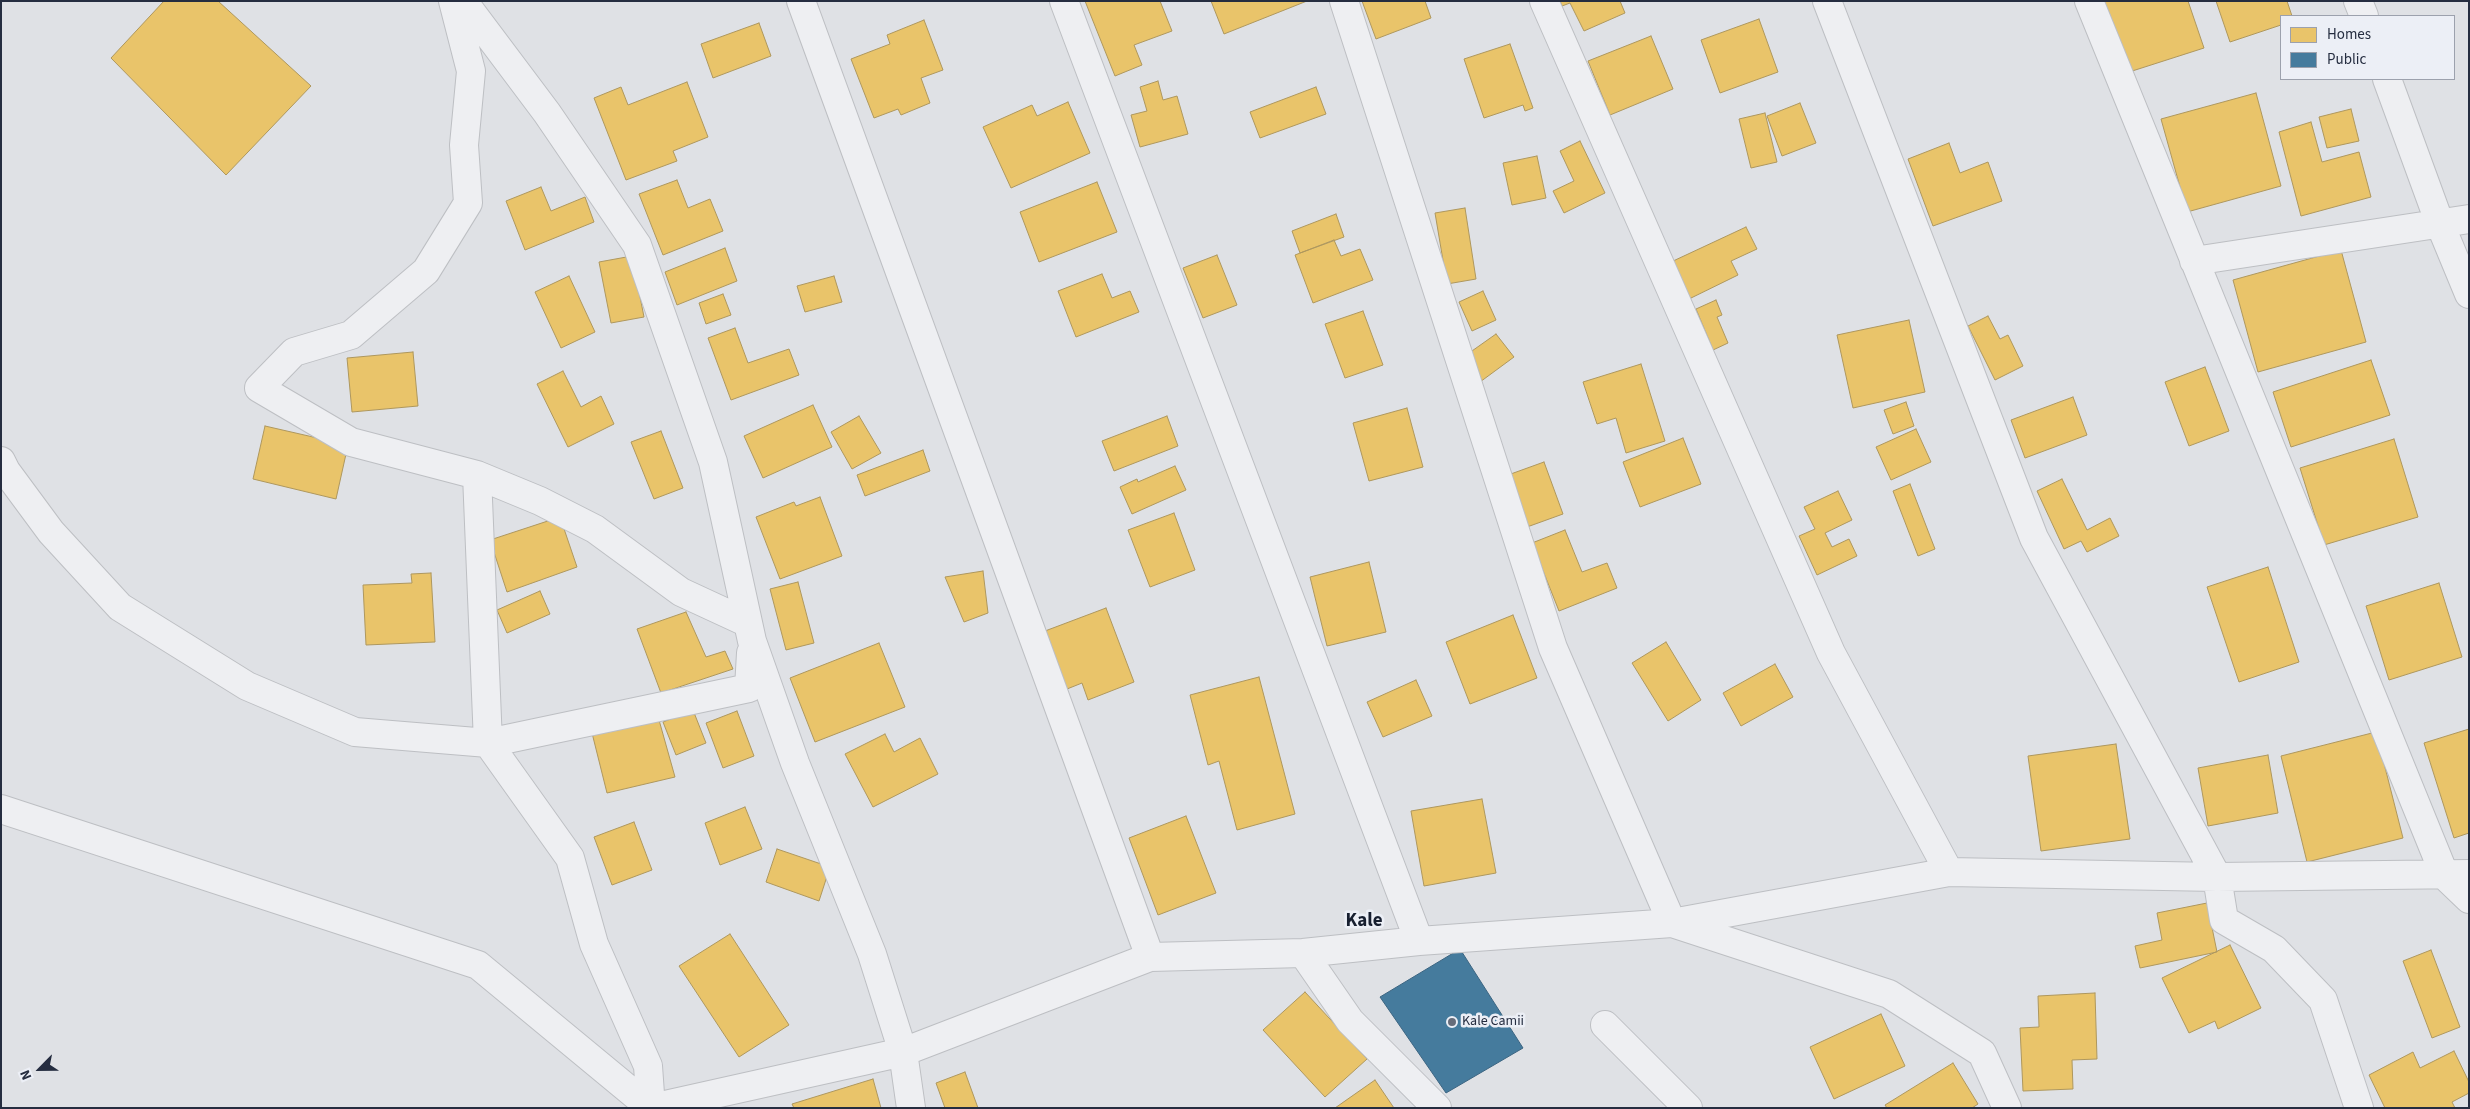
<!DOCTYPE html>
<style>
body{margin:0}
#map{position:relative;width:2470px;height:1109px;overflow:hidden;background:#dfe1e5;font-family:"Source Sans 3",sans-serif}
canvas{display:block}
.frame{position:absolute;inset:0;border:2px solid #252d40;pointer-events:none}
.legend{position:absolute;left:2280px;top:15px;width:175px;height:65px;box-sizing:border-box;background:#eceff6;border:1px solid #9ca1ad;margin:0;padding:6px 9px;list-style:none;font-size:15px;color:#252d40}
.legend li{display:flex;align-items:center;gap:10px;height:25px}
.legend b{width:25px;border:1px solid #9ca1ad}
.north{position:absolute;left:15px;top:1044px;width:50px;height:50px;-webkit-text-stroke:4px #eceff6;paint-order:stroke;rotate:247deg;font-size:14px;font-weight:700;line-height:20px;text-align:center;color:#252d40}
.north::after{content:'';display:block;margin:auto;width:18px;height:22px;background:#252d40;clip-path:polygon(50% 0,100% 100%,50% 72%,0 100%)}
</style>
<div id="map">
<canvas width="2470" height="1109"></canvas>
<div class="frame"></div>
<ul class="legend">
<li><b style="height:14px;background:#e9c46a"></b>Homes</li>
<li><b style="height:14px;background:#457b9d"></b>Public</li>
</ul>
<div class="north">N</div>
</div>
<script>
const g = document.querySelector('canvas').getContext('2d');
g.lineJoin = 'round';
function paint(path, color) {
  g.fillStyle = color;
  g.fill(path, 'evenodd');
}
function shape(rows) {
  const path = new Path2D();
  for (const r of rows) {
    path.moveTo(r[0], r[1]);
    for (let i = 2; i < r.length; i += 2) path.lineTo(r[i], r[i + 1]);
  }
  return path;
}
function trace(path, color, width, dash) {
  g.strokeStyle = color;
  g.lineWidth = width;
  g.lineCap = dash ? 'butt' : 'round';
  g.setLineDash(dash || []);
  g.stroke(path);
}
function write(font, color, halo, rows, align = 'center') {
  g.font = font + ' "Source Sans 3",sans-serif';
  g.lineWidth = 5;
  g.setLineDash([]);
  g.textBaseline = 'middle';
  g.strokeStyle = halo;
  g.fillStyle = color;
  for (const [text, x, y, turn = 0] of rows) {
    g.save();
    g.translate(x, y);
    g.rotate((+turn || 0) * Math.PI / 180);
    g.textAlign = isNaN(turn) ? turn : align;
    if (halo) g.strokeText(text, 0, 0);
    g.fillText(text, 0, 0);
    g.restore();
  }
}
const homes = shape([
 [164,1,218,1,311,86,226,175,111,58,164,1],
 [1085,1,1160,1,1172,31,1134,45,1142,65,1115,76,1085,1],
 [1211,1,1307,1,1224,34,1211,1],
 [1362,1,1425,1,1431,18,1376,39,1362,1],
 [1560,1,1620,1,1625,13,1584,31,1570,3,1562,6,1560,1],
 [2103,1,2188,1,2204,48,2126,73,2103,1],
 [2216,1,2287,1,2292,16,2281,16,2281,25,2230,42,2216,1],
 [1759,19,1778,72,1720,93,1701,40,1759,19],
 [924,20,943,70,921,78,930,103,901,115,898,109,874,118,851,59,890,44,887,35,924,20],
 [759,23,771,56,713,78,701,44,759,23],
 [1651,36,1673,89,1610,115,1588,61,1651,36],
 [1510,44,1533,108,1525,111,1523,105,1484,118,1464,59,1510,44],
 [1158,81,1163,100,1177,96,1188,134,1140,147,1131,115,1147,111,1140,87,1158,81],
 [687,82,708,137,673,151,677,161,626,180,594,98,621,87,628,105,687,82],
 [1316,87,1326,114,1260,138,1250,112,1316,87],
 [2256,93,2281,186,2187,212,2161,119,2256,93],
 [1068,102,1090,153,1011,188,983,127,1032,105,1037,116,1068,102],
 [1800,103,1816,143,1782,156,1767,116,1800,103],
 [2351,109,2359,141,2327,148,2319,117,2351,109],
 [1765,113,1777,162,1751,168,1739,119,1765,113],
 [2311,122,2322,162,2359,152,2371,197,2301,216,2279,132,2311,122],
 [1580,141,1605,193,1564,213,1553,191,1574,181,1560,151,1580,141],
 [1949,143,1960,173,1988,162,2002,201,1933,226,1908,159,1949,143],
 [1537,156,1546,198,1512,205,1503,163,1537,156],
 [677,180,688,208,710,199,723,231,663,255,639,194,677,180],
 [1097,182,1117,232,1039,262,1020,212,1097,182],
 [541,187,551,211,585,197,594,222,525,250,506,201,541,187],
 [1465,208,1476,279,1447,284,1435,213,1465,208],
 [1336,214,1344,237,1300,253,1292,231,1336,214],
 [1746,227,1757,249,1731,261,1738,275,1689,299,1671,262,1746,227],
 [1334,240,1341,256,1360,249,1373,280,1313,303,1295,255,1334,240],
 [725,248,737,281,677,305,665,272,725,248],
 [2341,250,2366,342,2258,372,2233,280,2341,250],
 [1217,255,1237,305,1203,318,1183,268,1217,255],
 [632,256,644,317,611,323,599,262,632,256],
 [1102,274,1112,298,1130,291,1139,312,1076,337,1058,291,1102,274],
 [569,276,595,332,561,348,535,292,569,276],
 [834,276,842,302,805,312,797,286,834,276],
 [1483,291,1496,320,1472,331,1459,302,1483,291],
 [723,294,731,315,706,324,699,303,723,294],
 [1716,300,1722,315,1717,317,1728,343,1713,350,1696,309,1716,300],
 [1363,311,1383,365,1345,378,1325,324,1363,311],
 [1988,316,2000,339,2008,335,2023,366,1995,380,1968,326,1988,316],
 [1909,320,1925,392,1853,408,1837,335,1909,320],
 [735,328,748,363,789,349,799,375,731,400,708,338,735,328],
 [1496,334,1514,357,1480,382,1462,358,1496,334],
 [413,352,418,406,352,412,347,358,413,352],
 [2371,360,2390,415,2291,447,2273,392,2371,360],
 [1641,364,1665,441,1626,453,1616,418,1597,424,1583,382,1641,364],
 [2205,367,2229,431,2189,446,2165,382,2205,367],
 [563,371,581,407,601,396,614,424,568,447,537,384,563,371],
 [2073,397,2087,435,2025,458,2011,420,2073,397],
 [1906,402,1914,426,1893,434,1884,410,1906,402],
 [813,405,832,447,763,478,744,436,813,405],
 [1407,408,1423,467,1369,481,1353,423,1407,408],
 [859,416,881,453,852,469,831,432,859,416],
 [1167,416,1178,446,1114,471,1102,441,1167,416],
 [265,426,348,445,336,499,253,479,265,426],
 [1916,429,1931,462,1891,480,1876,447,1916,429],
 [661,431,683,488,654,499,631,442,661,431],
 [1683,438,1701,484,1640,507,1623,462,1683,438],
 [2394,439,2418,517,2324,545,2300,468,2394,439],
 [923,450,930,471,865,496,857,475,923,450],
 [1544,462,1563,514,1527,527,1508,475,1544,462],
 [1175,466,1186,490,1132,514,1120,487,1137,479,1138,482,1175,466],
 [2062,479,2087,530,2110,518,2119,536,2087,552,2081,541,2064,549,2037,491,2062,479],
 [1910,484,1935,549,1918,556,1893,491,1910,484],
 [1838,491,1852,520,1825,533,1832,547,1849,539,1857,556,1817,575,1799,536,1815,529,1804,507,1838,491],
 [820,497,842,556,780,579,756,517,794,502,796,506,820,497],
 [1174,513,1195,570,1150,587,1128,530,1174,513],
 [560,517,577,567,507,592,490,540,560,517],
 [1565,530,1582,572,1607,563,1617,588,1559,611,1532,543,1565,530],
 [1369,562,1386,632,1327,646,1310,577,1369,562],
 [2268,567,2299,662,2239,682,2207,587,2268,567],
 [983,571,988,613,964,622,945,577,983,571],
 [431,573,435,642,366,645,363,585,412,583,411,574,431,573],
 [798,582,814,643,786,650,770,589,798,582],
 [2439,583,2462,657,2389,680,2366,606,2439,583],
 [540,591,550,614,507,633,497,610,540,591],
 [1106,608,1134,682,1088,700,1082,683,1067,689,1045,631,1106,608],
 [686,612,706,657,725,651,733,669,661,693,637,629,686,612],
 [1513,615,1537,678,1470,704,1446,642,1513,615],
 [1666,642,1701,700,1668,721,1632,663,1666,642],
 [879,643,905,707,815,742,790,678,879,643],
 [1775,664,1793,697,1741,726,1723,693,1775,664],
 [1259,677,1295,814,1237,830,1219,761,1208,765,1190,695,1259,677],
 [1416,680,1432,716,1383,737,1367,702,1416,680],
 [693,710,706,743,676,755,663,722,693,710],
 [737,711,754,756,723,768,706,723,737,711],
 [659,720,675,777,607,793,592,733,659,720],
 [2469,729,2469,833,2454,838,2424,743,2469,729],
 [2376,732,2403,838,2307,862,2281,756,2376,732],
 [885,734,894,752,920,738,938,774,873,807,845,754,885,734],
 [2116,744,2130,839,2041,851,2028,756,2116,744],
 [2268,755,2278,813,2208,826,2198,768,2268,755],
 [1482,799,1496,873,1424,886,1411,811,1482,799],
 [745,807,762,849,720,865,705,823,745,807],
 [1186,816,1216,893,1158,915,1129,838,1186,816],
 [634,822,652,870,612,885,594,837,634,822],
 [777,849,830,867,819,901,766,882,777,849],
 [2207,903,2217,952,2140,968,2135,946,2162,940,2157,913,2207,903],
 [730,934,789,1025,739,1057,679,966,730,934],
 [2230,945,2261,1008,2218,1029,2215,1021,2189,1033,2162,978,2230,945],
 [2431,950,2460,1027,2432,1038,2403,961,2431,950],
 [1305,992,1367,1059,1325,1097,1263,1030,1305,992],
 [2095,993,2097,1059,2072,1060,2073,1089,2023,1091,2020,1028,2039,1027,2038,996,2095,993],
 [1881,1014,1905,1066,1834,1099,1810,1047,1881,1014],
 [2454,1051,2469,1082,2469,1093,2452,1102,2455,1108,2385,1108,2369,1075,2413,1052,2420,1068,2454,1051],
 [1953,1063,1978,1104,1972,1108,1887,1108,1885,1105,1953,1063],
 [965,1072,978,1108,945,1108,936,1083,965,1072],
 [873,1079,881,1108,794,1108,792,1104,873,1079],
 [1375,1080,1394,1108,1335,1108,1375,1080]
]);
const public = shape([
 [1460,949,1523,1048,1446,1093,1380,997,1460,949]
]);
const street = shape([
 [453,1,471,71,464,145,468,203,426,271,351,335,294,352,259,388,351,442,477,475,540,501,595,529,681,592,748,623],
 [463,1,547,113,637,245,713,462,752,641,795,763,872,954,903,1052,911,1108],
 [801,1,1150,957],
 [1064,1,1419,941],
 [1344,1,1553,648,1672,923,1889,994,1982,1053,2007,1108],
 [1544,1,1831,653,1949,872],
 [1827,1,2034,538,2217,877,2469,874],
 [2089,1,2445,876,2469,899],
 [2358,1,2364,16],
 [2387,79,2440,224,2469,294],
 [2194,261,2469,219],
 [1,461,6,471,51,532,120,607,247,686,355,732,488,743,570,858,594,944,648,1066,651,1108],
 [477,475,488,743,749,688,751,653],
 [1,809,478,965,651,1108],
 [1303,953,1350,1021,1437,1108],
 [1605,1025,1688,1108],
 [652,1108,903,1052,1150,957,1303,953,1419,941,1672,923,1949,872,2217,877,2224,920,2274,949,2323,1000,2359,1108]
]);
const markers = [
 [1452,1022,5,"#666c7a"]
];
const poiNames = [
 ["Kale Camii",1462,1022]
];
const districtNames = [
 ["Kale",1364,922]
];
paint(homes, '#e9c46a');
trace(homes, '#ae975d', 1);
paint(public, '#457b9d');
trace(public, '#3b6481', 1);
trace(street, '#bdbfc3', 30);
trace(street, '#eeeff2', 28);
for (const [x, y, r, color] of markers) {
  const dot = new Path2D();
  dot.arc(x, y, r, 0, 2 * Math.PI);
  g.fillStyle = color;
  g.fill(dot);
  trace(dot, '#eceff6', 2);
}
write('14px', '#252d40', '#eceff6', poiNames, 'left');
write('bold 19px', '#171f30', '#eceff6', districtNames);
</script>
